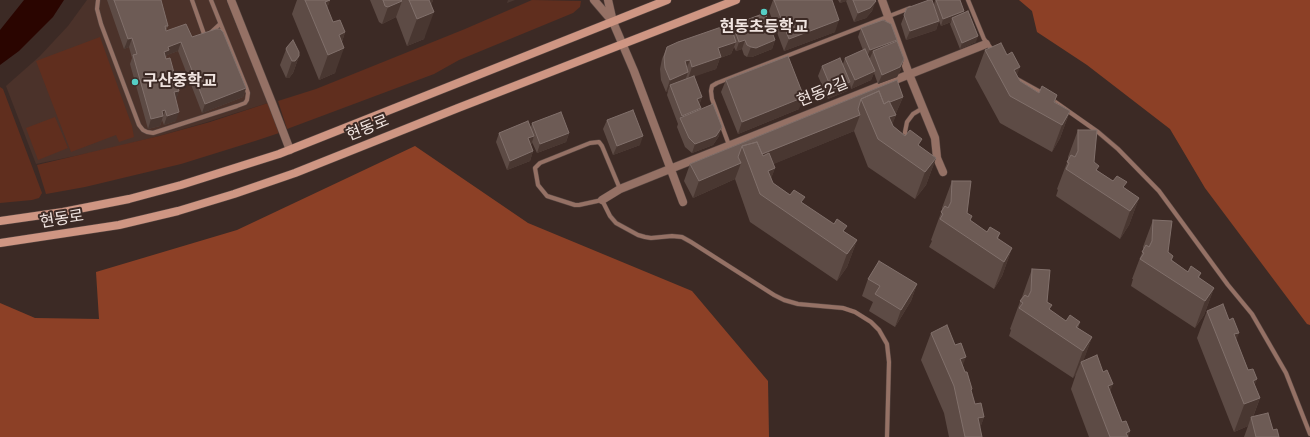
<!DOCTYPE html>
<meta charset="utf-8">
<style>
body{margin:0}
canvas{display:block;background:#3c2a25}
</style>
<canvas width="1310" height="437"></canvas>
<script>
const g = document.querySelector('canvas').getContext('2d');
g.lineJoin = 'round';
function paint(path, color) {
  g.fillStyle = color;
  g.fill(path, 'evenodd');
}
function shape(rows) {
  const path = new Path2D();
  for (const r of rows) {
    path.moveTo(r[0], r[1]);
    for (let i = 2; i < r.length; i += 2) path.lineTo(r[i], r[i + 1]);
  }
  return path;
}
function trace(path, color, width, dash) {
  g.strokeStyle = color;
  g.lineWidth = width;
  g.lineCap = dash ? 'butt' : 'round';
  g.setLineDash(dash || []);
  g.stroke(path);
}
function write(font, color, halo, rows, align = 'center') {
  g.font = font + ' Jost,"Noto Sans KR",sans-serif';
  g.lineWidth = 4;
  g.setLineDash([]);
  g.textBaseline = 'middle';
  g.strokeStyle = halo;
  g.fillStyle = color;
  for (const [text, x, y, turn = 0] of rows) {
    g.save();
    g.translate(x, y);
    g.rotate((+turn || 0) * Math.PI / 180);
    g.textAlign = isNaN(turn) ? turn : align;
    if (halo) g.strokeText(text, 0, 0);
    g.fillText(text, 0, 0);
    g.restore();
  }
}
const built = shape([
 [87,0,226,0,268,103,204,123,159,136,104,150,36,164,6,86,40,56,68,26]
]);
const green = shape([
 [532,0,581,1,580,7,573,13,459,60,434,74,287,129,278,101,316,89,465,29],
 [100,37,132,126,134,137,119,142,116,135,71,152,36,61],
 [0,87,3,89,42,193,39,198,32,200,0,203],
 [268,103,279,133,255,141,181,164,85,187,46,194,37,165,159,136,210,122],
 [55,117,68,148,38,160,26,128]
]);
const forest = shape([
 [1019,0,1310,0,1310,325,1307,324,1205,188,1170,129,1087,65,1037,32,1032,11],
 [415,146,528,223,692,291,768,381,769,437,0,437,0,303,35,318,99,319,96,272,237,230]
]);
const water = shape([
 [24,0,64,0,53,17,19,51,0,65,0,30]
]);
const lane = shape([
 [98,0,97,9,101,24,139,125,143,130,147,132,153,133,237,106,245,103,247,100,248,93,246,87,211,0],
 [192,0,204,34,206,35,207,36,220,24],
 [968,0,984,39,993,51],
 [1015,78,1044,94],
 [1051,99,1098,132,1118,149,1159,191,1228,285,1252,314,1286,373,1310,434],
 [905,140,905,132,907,122,913,114,923,108],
 [729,145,712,99,711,91,712,86,717,83,910,8],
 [620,189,602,146,599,142,590,143,540,163,535,168,538,185,547,196,575,205,579,205,602,200,610,216,616,223,638,235,645,237,651,238,672,236,682,237,691,242,774,295,784,300,798,304,843,308,855,312,871,322,879,330,887,344,889,362,887,437]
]);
const street = shape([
 [231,0,272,103,290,150],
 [594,0,612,21],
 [608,0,613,22,634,71,683,202],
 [882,0,909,74,935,138,937,158,943,172],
 [602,200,620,189,670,169,986,44]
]);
const secondary = shape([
 [0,221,63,212,129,199,181,185,279,154,667,0],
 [0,243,119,225,178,211,234,194,295,173,458,108,736,0]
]);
const wall = shape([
 [107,0,161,0,168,26,166,31,192,37,246,88,243,97,202,113,178,51,167,55,166,58,179,91,176,99,176,121,164,125,162,120,160,126,148,129,130,64,132,58,129,47,124,49],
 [297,0,330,0,327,8,333,22,345,32,342,42,335,73,319,80,292,14],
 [370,0,433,0,431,5,424,39,407,46,396,17,382,24,379,22],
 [773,0,832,0,835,32,784,51,769,11],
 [838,0,875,0,872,11,866,18,854,22,846,1,840,3],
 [935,0,964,11,963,13,976,42,960,49,950,24,951,22,941,26,939,21,936,30,906,40,901,24,907,8,934,5],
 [733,25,775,40,772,49,752,57,747,57,744,55,742,49,736,51,734,47,731,54,720,58,716,69,694,76,702,97,699,105,701,108,700,110,719,136,713,145,692,153,685,147,677,127,678,124,667,95,668,91,666,92,661,80,660,69,662,59,667,47,731,29],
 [861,28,897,40,896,42,901,69,897,77,878,84,874,73,871,80,851,89,850,84,847,91,828,99,818,76,822,66,843,64,845,58,863,50,858,37],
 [287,47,299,56,293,73,289,78,286,78,280,65],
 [985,50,1017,75,1020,81,1039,93,1057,95,1055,102,1070,111,1060,138,1052,152,1000,123,975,77],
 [726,80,799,109,738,134,721,92],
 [897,80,903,97,896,113,895,114,896,115,892,124,893,126,936,158,926,185,915,199,868,167,854,131,773,164,775,168,771,178,773,183,857,240,847,267,837,281,750,222,735,179,693,198,684,181,690,164],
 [607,120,640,145,613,155,603,129],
 [532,123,569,133,566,142,537,153,532,142,531,145,533,151,530,161,507,170,496,142,499,133,531,127],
 [1078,130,1097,170,1113,181,1139,198,1129,225,1120,239,1056,196,1058,190,1057,189,1068,160,1068,157],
 [952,181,971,221,987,232,1000,233,998,239,1012,248,1002,276,994,289,929,247,932,241,931,240,942,210,942,208],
 [1153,220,1168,252,1173,256,1172,260,1188,272,1201,273,1199,278,1214,288,1204,315,1195,328,1131,286,1133,279,1132,279,1143,250,1143,247],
 [1032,269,1050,310,1066,321,1080,322,1078,328,1092,337,1083,361,1110,392,1122,422,1130,431,1128,437,1089,437,1071,389,1076,374,1073,378,1009,336,1011,330,1010,329,1021,299,1022,297],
 [868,279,917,284,911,301,895,327,869,311,873,302,862,296],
 [1207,311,1236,340,1260,398,1253,417,1273,430,1279,437,1244,437,1248,426,1234,432,1197,338],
 [931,333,963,366,975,404,984,417,980,428,982,437,949,437,944,413,921,360]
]);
const shadedWall = shape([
 [330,0,321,25,316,27,325,2],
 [428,0,433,0,428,14,434,12,424,39,407,46,417,19],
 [508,0,515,0,507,3],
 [841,0,847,0,846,1,840,3],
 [402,1,396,17,382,24,388,7],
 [876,1,872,11,866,18,854,22,858,13],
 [964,11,962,18,952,18,951,22,941,26,943,19],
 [839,20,835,32,784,51,789,39],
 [939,21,936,30,906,40,910,31],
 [345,32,339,51,344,48,335,73,319,80,328,55,339,35],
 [978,36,976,42,960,49,962,43],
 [132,38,129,47,124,49,128,39],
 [745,40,742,49,736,51,739,42],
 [775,40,772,49,752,57,747,57,751,47],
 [897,40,893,50,873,51,870,58,866,59,870,50],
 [181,42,178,51,167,55,165,59,164,52,168,47],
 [736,42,731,54,720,58,716,69,688,79,692,67,718,48],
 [299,56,293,73,289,78,286,78,292,61],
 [904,59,901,69,897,77,878,84,882,75],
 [690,60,685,72,685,61],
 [1020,67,1010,94,1014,70],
 [875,71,871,80,851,89,855,80],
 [688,72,684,84,670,85,668,91,666,92,670,80],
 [850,82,847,91,828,99,832,90],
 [246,88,243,97,202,113,205,104],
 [179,91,176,100,174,92],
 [702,97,699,106,697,99],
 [804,97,799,109,738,134,742,122],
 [903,97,896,113,871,124,878,107],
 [701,108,697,117,680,119,682,116],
 [165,110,160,126,148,129,151,119,162,111],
 [1070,111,1060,138,1052,152,1062,125],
 [179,112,176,121,164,125,167,116],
 [860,115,854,131,752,173,756,157],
 [896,115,886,142,889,117],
 [722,127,719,136,713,145,692,153,695,144],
 [569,133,566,142,537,153,540,144],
 [534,136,531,145,528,138],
 [643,136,640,145,613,155,617,146],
 [533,151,530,161,507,170,510,161],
 [936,158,926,185,915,199,925,172],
 [741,163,735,179,693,198,699,181],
 [775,168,765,195,768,171],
 [1139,198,1129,225,1120,239,1130,211],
 [857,240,847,267,837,281,847,254],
 [1012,248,1002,276,994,289,1004,262],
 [917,284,911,301,895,327,901,310],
 [1214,288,1204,315,1195,328,1205,301],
 [1239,333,1229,360,1234,334],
 [1092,337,1082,365,1081,362,1076,374,1073,378,1083,351],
 [966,357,956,384,960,359],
 [1257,379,1249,402,1260,398,1252,419,1251,417,1248,426,1234,432,1253,381],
 [1113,384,1103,412,1108,386],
 [984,417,977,437,978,418],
 [1130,431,1128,437,1125,437,1126,433]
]);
const building = shape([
 [114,0,161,0,168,26,165,26,166,31,186,24,192,37,216,29,220,29,223,32,246,88,205,104,181,42,168,47,169,50,164,52,166,59,170,58,179,91,174,92,179,112,167,116,165,110,162,111,163,116,151,119,133,55,137,54,132,38,128,39,114,0],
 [305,0,330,0,325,2,333,22,340,20,345,32,339,35,344,48,328,55,305,0],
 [383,0,401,0,402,1,388,7,385,6,383,0],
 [409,0,429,0,434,12,417,19,409,0],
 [774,0,832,0,839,20,789,39,774,0],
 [853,0,875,0,876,1,870,8,858,13,853,0],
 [929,0,932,0,939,21,910,31,904,15,907,8,929,0],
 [936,0,960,0,964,11,943,19,936,0],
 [968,11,978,36,962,43,952,18,968,11],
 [765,13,775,40,756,48,751,47,747,45,745,40,739,42,733,25,765,13],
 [883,20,891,24,897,40,870,50,861,28,883,20],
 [730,24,736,42,718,48,721,57,692,67,690,60,685,61,688,72,670,80,665,68,664,57,667,47,678,42,730,24],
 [293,40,299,52,299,56,295,61,292,61,286,49,287,47,293,40],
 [897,41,904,59,900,67,882,75,873,51,897,41],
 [1001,43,1007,55,1012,52,1020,67,1014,70,1020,81,1039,93,1042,86,1057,95,1054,102,1070,111,1062,125,1010,96,985,50,1001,43],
 [865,49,875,71,855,80,845,58,865,49],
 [788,56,804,97,742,122,726,80,788,56],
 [840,58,850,82,832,90,822,66,840,58],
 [694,76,702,97,697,99,701,108,682,116,670,85,694,76],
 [897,80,903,97,890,102,889,101,884,104,879,91,861,99,858,109,860,115,762,154,757,142,742,146,738,157,741,163,699,181,690,164,897,80],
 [879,91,884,104,889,101,896,115,889,117,893,126,905,136,910,130,922,139,918,145,936,158,925,172,878,139,861,99,879,91],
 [713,104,722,127,716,136,695,144,689,138,680,118,713,104],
 [633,110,643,136,617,146,607,120,633,110],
 [561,112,569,133,540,144,532,123,561,112],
 [528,121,534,136,528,138,533,151,510,161,499,133,528,121],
 [1078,130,1097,130,1094,162,1099,166,1096,170,1113,181,1117,176,1127,182,1123,187,1139,198,1130,211,1066,169,1069,163,1067,162,1071,155,1075,157,1078,151,1078,130],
 [757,142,763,156,769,153,775,168,768,171,773,183,790,195,794,190,805,197,801,202,834,224,837,219,847,226,843,231,857,240,847,254,760,194,742,146,757,142],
 [952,181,971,181,967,213,972,216,970,220,987,232,990,227,1000,233,997,238,1012,248,1004,262,940,219,943,214,941,212,945,206,948,208,951,202,952,181],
 [1153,220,1172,221,1168,252,1173,256,1171,260,1188,272,1191,266,1201,273,1198,277,1214,288,1205,301,1140,259,1144,253,1142,252,1146,245,1149,247,1152,241,1153,220],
 [879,261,917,284,901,310,875,294,880,286,868,279,879,261],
 [1032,269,1050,270,1047,302,1052,305,1049,309,1066,321,1070,315,1080,322,1076,327,1092,337,1083,351,1019,308,1023,303,1020,301,1025,295,1028,297,1031,291,1032,269],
 [1223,304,1229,320,1233,318,1239,333,1234,334,1248,370,1253,369,1257,379,1253,381,1260,398,1244,404,1207,311,1223,304],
 [947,325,955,345,961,343,966,357,960,359,965,372,967,372,972,389,971,390,975,404,981,403,984,417,978,418,982,437,965,437,954,386,931,333,947,325],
 [1097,355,1103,372,1107,370,1113,384,1108,386,1122,422,1126,421,1130,431,1126,433,1128,437,1110,437,1081,362,1097,355],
 [1268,413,1273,430,1277,429,1279,437,1256,437,1251,417,1268,413]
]);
const markers = [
 [764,12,4,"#55cec5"],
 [135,82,4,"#55cec5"]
];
const poiNames = [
 ["현동초등학교",764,28],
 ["구산중학교",143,82,"left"]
];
const streetNames = [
 ["현동2길",823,93,-22],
 ["현동로",368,129,-22],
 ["현동로",62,220,-9]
];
paint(built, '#4b322a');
paint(green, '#602e1e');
paint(forest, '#8c4026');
paint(water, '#2a0500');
trace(lane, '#594843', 5);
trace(street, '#594843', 9);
trace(secondary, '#594843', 9);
trace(lane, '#957165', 4);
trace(street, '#957165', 8);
trace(secondary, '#cf9683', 8);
paint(wall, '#5d4b45');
paint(shadedWall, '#493731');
paint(building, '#6d5b55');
trace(building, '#81706b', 1);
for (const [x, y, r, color] of markers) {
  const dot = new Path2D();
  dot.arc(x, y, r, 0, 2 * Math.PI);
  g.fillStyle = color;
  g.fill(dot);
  trace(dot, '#3c2a25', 1.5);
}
write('bold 16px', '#f0e4e0', '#3c2a25', poiNames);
write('16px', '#f0e4e0', '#3c2a25', streetNames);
</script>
